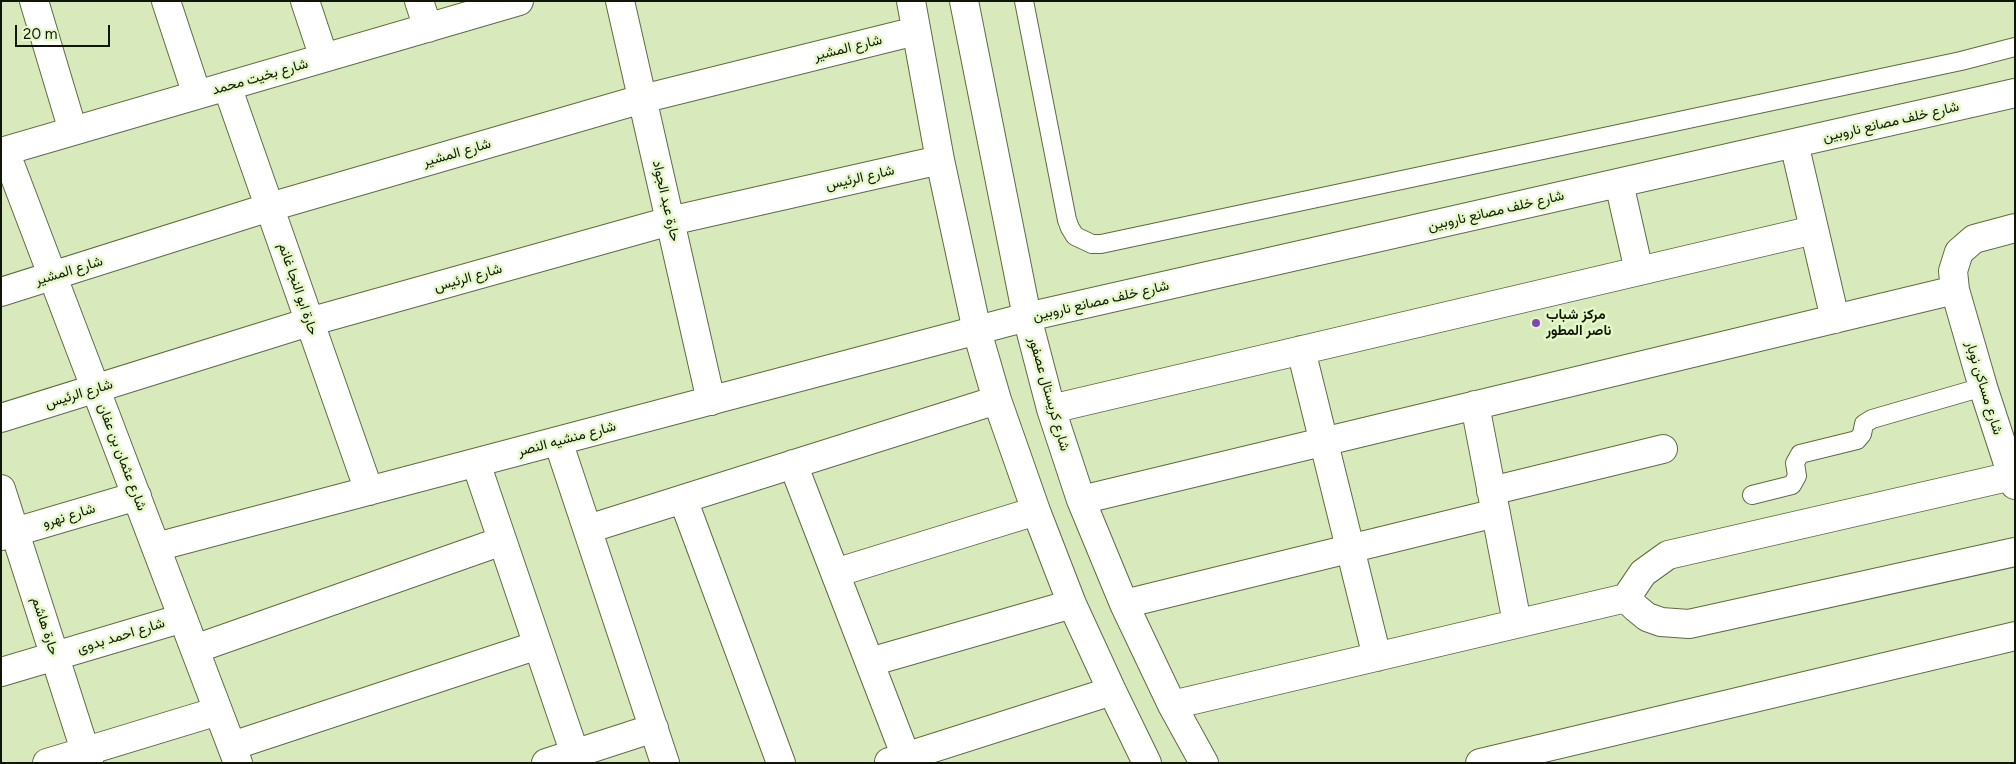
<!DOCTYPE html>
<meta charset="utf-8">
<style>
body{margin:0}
#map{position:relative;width:2016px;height:764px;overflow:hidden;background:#d8eabb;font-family:Figtree,sans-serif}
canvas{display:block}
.frame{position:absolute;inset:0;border:2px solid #101605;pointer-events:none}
.scale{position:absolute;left:15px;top:25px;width:95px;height:22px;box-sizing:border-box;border:2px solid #101605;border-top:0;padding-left:6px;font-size:15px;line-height:18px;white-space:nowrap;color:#101605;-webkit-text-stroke:4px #e5f8c8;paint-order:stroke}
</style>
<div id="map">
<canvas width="2016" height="764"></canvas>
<div class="frame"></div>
<div class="scale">20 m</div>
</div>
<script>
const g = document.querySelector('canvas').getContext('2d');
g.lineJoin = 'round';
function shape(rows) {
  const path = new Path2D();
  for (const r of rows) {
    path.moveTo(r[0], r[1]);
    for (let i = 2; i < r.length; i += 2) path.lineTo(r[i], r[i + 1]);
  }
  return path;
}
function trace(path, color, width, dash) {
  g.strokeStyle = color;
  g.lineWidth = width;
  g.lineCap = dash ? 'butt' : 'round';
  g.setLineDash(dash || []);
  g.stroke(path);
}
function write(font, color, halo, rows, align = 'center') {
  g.font = font + ' Figtree,Vazirmatn,sans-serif';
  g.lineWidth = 5;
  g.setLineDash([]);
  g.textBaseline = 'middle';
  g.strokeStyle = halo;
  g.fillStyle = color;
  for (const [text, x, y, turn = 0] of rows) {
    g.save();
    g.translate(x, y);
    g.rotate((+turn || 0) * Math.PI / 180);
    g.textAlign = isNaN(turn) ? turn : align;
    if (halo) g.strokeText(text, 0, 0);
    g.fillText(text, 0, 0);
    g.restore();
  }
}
const lane = shape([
 [1024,1,1067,220,1070,228,1075,236,1092,244,1101,244,1961,61,2015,47],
 [1752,495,1792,485,1797,476,1795,463,1800,454,1857,440,1862,434,1864,424,1872,419,1983,387]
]);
const street = shape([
 [34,1,73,131],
 [166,1,197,95],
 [305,1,324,58],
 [419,1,428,28],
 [620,1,711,401],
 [911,1,940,160,977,331,997,400,1036,511,1072,604,1112,691,1147,763],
 [964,1,1027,317,1051,409,1081,500,1124,604,1172,705,1204,763],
 [227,86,369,491],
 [1794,143,1835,319],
 [5,151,238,763],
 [1,152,519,1],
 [1619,183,1639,271],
 [2015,228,1974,239,1959,252,1953,271,1955,290,1983,387,2015,485],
 [1,292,270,207,642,99,916,31],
 [1301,350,1377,657],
 [1475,405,1517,623],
 [1051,409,1814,230],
 [1,418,309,322,670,221,940,160],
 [558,441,665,763],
 [476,463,578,763],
 [793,464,906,757],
 [1,489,89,763],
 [1491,491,1663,449],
 [683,499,781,763],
 [1081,500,1955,290],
 [588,529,997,400],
 [1,536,137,496],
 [156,547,1027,317,2015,93],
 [835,573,1036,511],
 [1626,598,1636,608,1647,617,1661,622,1689,624,2015,552],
 [1124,604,1496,513],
 [195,649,502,541],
 [870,662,1072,604],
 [1,672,183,618],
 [1172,705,1626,598,1643,573,1668,555,2012,476],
 [232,746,538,645],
 [889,762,1112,691],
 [47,763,218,711],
 [546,763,654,728],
 [1480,763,2015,636]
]);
const markers = [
 [1536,323,5,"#8043b8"]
];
const streetNames = [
 ["شارع المشير",848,48,-14],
 ["شارع بخيت محمد",260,77,-16],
 ["شارع خلف مصانع ناروبين",1891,122,-13],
 ["شارع المشير",457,153,-16],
 ["شارع الرئيس",860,178,-13],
 ["حارة عبد الجواد",666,201,77],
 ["شارع خلف مصانع ناروبين",1496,211,-13],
 ["شارع المشير",69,271,-17],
 ["شارع الرئيس",468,278,-16],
 ["حارة ابو النجا غانم",298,289,71],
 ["شارع خلف مصانع ناروبين",1101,301,-13],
 ["شارع مساكن نوبار",1984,388,73],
 ["شارع الرئيس",79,394,-17],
 ["شارع كريستال عصفور",1049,394,74],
 ["شارع منشيه النصر",567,439,-15],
 ["شارع عثمان بن عفان",122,457,69],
 ["شارع نهرو",69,516,-17],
 ["حارة هاشم",45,626,72],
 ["شارع احمد بدوى",121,636,-17]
];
const poiNames = [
 ["مركز شباب",1546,315],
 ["ناصر المطور",1546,331]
];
trace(lane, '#5d6c41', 20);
trace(street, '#5d6c41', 30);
trace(lane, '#fff', 18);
trace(street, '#fff', 28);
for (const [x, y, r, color] of markers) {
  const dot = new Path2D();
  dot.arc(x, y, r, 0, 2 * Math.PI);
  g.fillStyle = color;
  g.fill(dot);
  trace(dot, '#e5f8c8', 2);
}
write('14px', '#101605', '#e5f8c8', streetNames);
write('bold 14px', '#101605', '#e5f8c8', poiNames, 'left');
</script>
